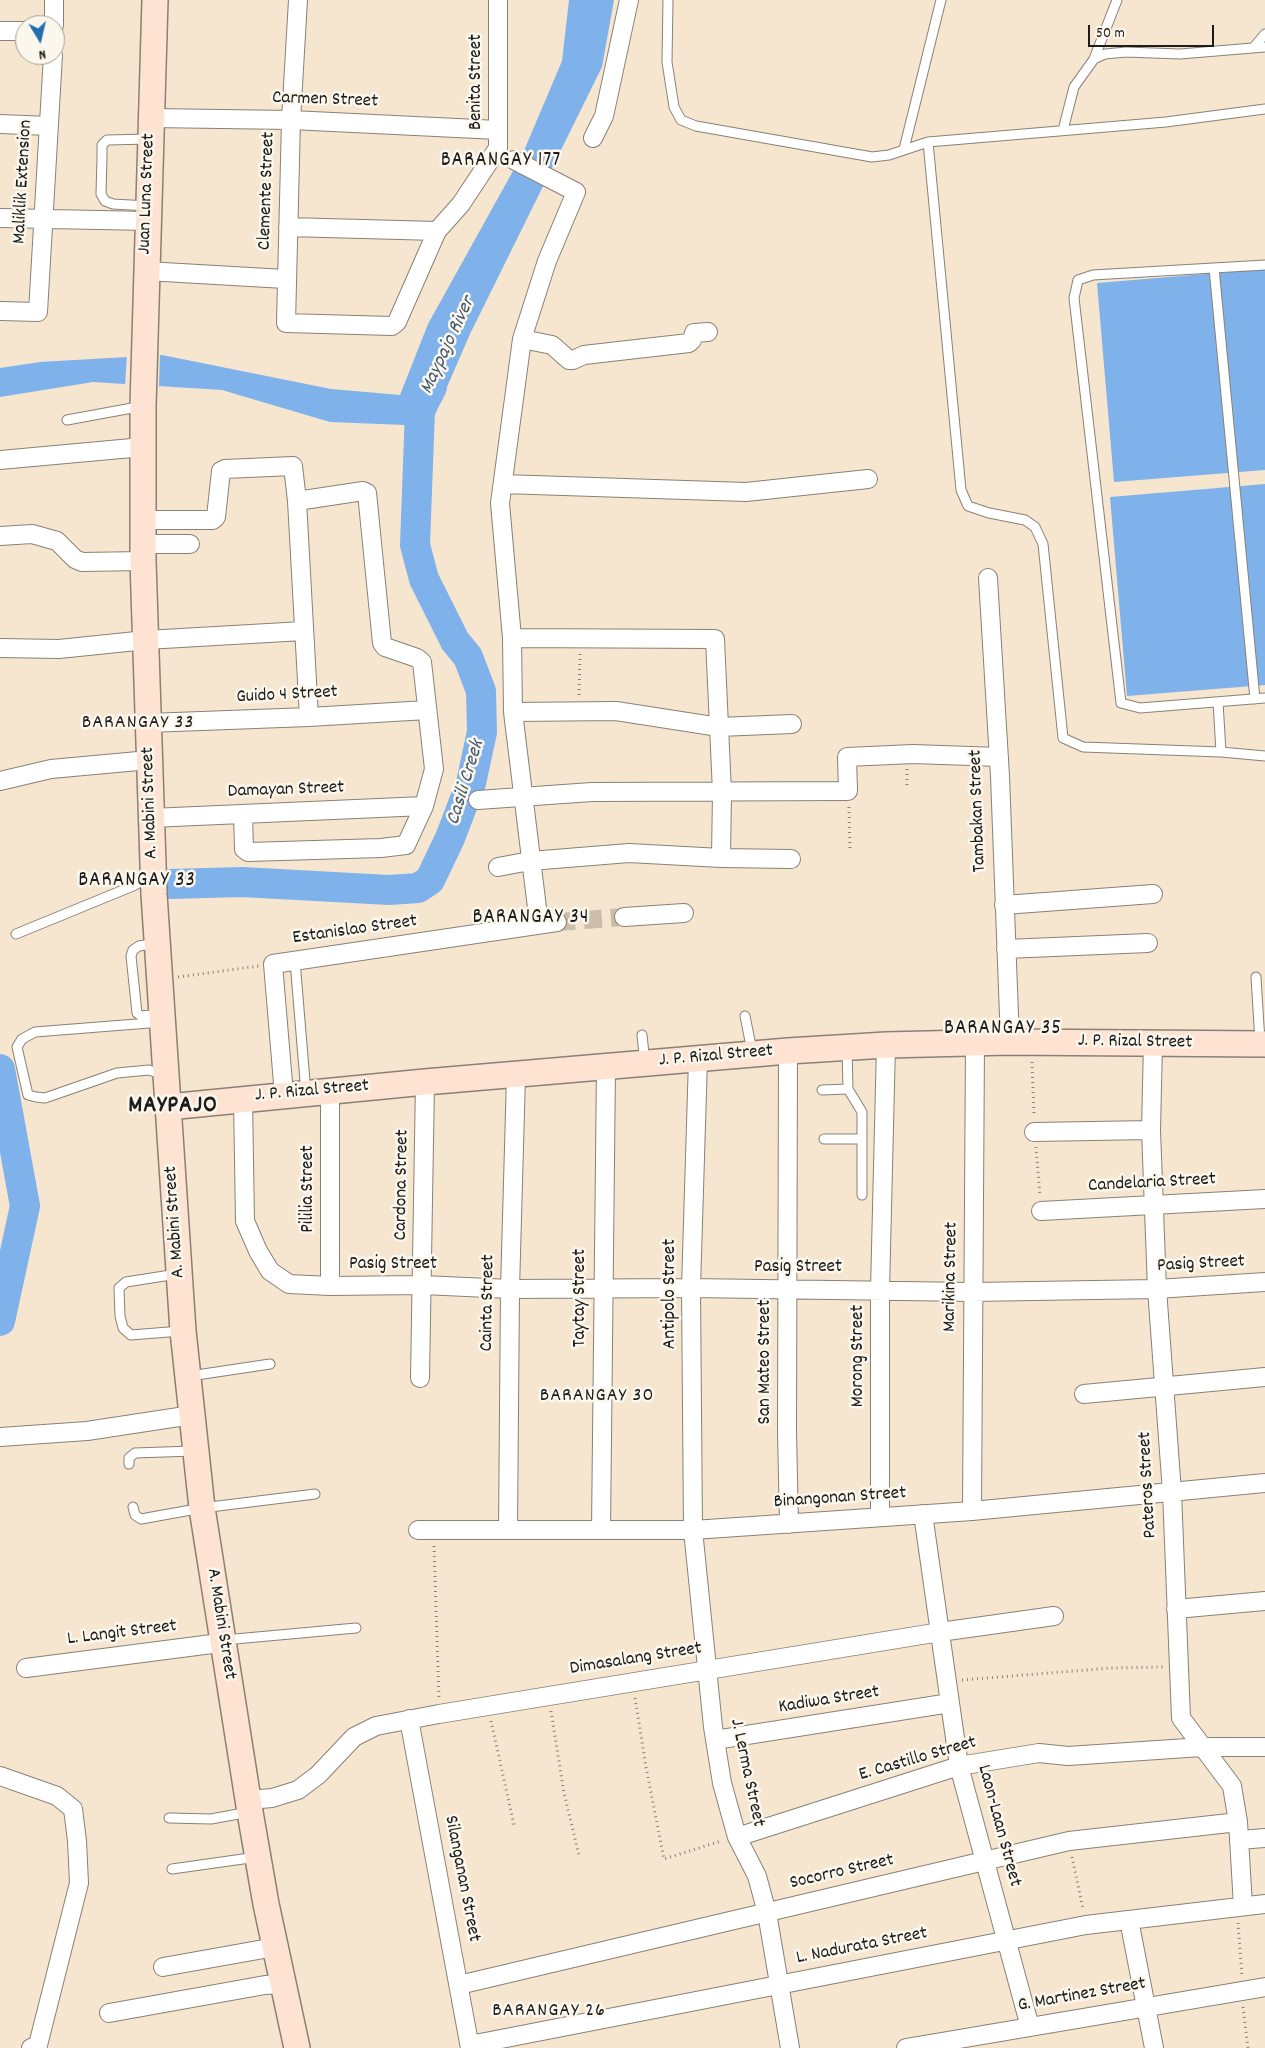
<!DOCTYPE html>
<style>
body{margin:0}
#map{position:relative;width:1265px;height:2048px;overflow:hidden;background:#f6e6cf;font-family:Dekko,sans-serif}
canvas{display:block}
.north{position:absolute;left:15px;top:15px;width:50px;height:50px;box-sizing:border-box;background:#fbf7ec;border:1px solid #a29f99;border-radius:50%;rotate:171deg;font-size:14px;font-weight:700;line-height:20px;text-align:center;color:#1c1c1c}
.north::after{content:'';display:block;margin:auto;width:18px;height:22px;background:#1f6fb2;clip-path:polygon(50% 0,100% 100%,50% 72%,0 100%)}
.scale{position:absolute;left:1088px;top:25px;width:126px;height:22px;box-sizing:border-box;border:2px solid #1c1c1c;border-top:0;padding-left:6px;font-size:15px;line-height:18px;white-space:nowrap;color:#1c1c1c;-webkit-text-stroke:4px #fbf7ec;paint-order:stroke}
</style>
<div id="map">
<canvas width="1265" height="2048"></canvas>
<div class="north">N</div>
<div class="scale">50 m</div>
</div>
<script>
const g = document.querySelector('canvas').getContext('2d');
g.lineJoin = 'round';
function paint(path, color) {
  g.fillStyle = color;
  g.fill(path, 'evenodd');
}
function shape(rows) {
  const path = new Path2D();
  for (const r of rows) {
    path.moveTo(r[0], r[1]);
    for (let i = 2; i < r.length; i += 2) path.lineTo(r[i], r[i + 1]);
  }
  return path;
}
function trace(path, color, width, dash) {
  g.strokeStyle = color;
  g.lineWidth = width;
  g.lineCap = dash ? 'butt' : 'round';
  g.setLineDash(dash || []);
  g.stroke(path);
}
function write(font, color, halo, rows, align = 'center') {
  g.font = font + ' Dekko,sans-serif';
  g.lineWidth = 5;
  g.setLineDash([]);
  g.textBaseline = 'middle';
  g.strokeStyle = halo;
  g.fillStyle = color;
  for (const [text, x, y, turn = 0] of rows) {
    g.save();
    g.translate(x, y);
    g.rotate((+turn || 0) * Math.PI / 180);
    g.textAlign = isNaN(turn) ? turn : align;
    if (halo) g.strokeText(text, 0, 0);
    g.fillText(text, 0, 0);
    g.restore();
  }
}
const water = shape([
 [569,0,614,0,602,67,470,334,430,426,330,422,222,390,93,382,0,397,0,368,40,362,162,355,331,389,400,395,428,324,523,153,562,61],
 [1265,269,1265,470,1114,482,1097,283],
 [1265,484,1265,685,1127,696,1110,497]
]);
const pier = shape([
 [160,352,159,388,125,386,127,354]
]);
const river = shape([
 [171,884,242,882,389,890,418,888,430,880,450,838,471,783,482,732,481,691,468,657,455,641,424,579,415,545,420,410,432,387],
 [0,1069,25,1206,0,1321]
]);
const streetTunnel = shape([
 [557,922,624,917]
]);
const path = shape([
 [579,695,580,654],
 [907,769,907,785],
 [849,807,850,849],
 [178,977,259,966],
 [1032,1062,1034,1116],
 [1036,1147,1040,1196],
 [434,1546,439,1699],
 [962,1680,1111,1668,1163,1667],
 [635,1698,646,1767,664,1859,721,1841],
 [551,1711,564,1793,579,1855],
 [491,1721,514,1825],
 [1072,1857,1083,1909],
 [1238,1923,1242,1976],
 [1243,2007,1248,2048]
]);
const lane = shape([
 [668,0,667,62,674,107,681,120,696,126,872,157,889,155,928,142,1166,122,1265,109],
 [1254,47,1265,34],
 [1094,59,1117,0],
 [1063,130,1074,87,1094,59,1105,54,1126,52,1180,54,1265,47],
 [928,142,961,490,968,506,989,513,1025,520,1035,527,1043,544,1063,738,1083,747,1221,752,1265,756],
 [904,149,941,0],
 [148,206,113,204,105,201,101,194,102,158,102,145,107,140,150,139],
 [1265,265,1093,275,1078,280,1074,298,1121,703,1140,708,1265,698],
 [1214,268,1255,699],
 [67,420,143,406],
 [1218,702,1221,752],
 [16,934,133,886,151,876],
 [157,943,139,946,133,950,131,956,137,1013,141,1016,161,1014],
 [295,961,306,1093],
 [1256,977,1260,1042],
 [745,1016,752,1051],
 [162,1022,35,1032,22,1039,17,1047,28,1095,36,1097,45,1098,117,1073,149,1070,164,1075],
 [642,1035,645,1063],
 [847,1049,848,1089,862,1112,862,1195],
 [822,1090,848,1089],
 [824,1139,862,1139],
 [177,1274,126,1282,119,1288,120,1316,123,1328,131,1335,181,1331],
 [190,1376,270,1364],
 [129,1464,129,1458,135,1453,193,1451],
 [133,1507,135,1515,141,1519,202,1508,315,1494],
 [224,1640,356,1628],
 [169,1818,211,1819,249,1812],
 [172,1869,257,1857]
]);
const street = shape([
 [298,0,291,120,286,323,392,326,397,322,437,231,461,204,498,148,498,0],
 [54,25,54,0],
 [0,31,25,31],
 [151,118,291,120,498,130],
 [0,124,49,126],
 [593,138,604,116,629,0],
 [514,160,576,192,547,261,522,339,500,503,512,638,513,712,539,924],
 [0,218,148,221],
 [288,227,437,231],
 [146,271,285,279],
 [0,311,38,312,53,55],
 [522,339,552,345,569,360,573,360,584,355,689,343,692,340,694,333,708,332],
 [0,460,143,447],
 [503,484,746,492,868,479],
 [297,501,309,717],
 [143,520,213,520,216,517,221,471,225,469,293,466,297,501,363,491,367,493,382,643,385,647,417,658,422,662,434,769,424,806,406,845,381,848,248,852,244,849,243,814],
 [0,536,32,534,57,541,75,559,82,562,143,561],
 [144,544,190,544],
 [988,578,1000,776,1010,1042],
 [512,638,715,639,722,792,721,858],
 [0,648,59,649,146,640,303,631],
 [513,712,616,711,719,727,792,724],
 [148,723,309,717,427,710],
 [0,781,51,769,149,760],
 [478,800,592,792,848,791,847,757,913,754,999,757],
 [151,818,424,806],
 [498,867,530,861,629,853,721,858,791,859],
 [1004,905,1153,894],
 [624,917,684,913],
 [1006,949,1148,943],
 [1153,1043,1151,1130,1157,1289,1172,1492,1181,1718,1232,1786,1238,1822,1243,1906],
 [788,1051,787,1432,789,1524],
 [698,1059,691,1288,693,1530,713,1727,722,1783,737,1837,757,1876,767,1913,790,2048],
 [284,1095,273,964,557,922],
 [243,1099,245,1221,258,1251,270,1271,289,1284,330,1286,423,1285,510,1289,691,1288,972,1292,1157,1289,1265,1282],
 [1034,1132,1151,1130],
 [1041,1211,1265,1199],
 [330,1286,330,1091],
 [420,1378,425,1082],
 [1084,1394,1265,1377],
 [0,1437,87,1431,192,1415],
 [972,1511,975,1043],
 [923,1514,959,1766,1030,2027],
 [880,1517,880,1290,886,1045],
 [418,1530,693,1530,972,1511,1265,1483],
 [508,1530,510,1289,516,1076],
 [601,1530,606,1067],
 [1176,1609,1265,1601],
 [26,1668,212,1644,223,1640],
 [409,1719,470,2048],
 [715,1740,950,1703],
 [0,1776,57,1796,73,1809,77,1841,79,1883,38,2045,31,2048],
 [248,1800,272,1798,298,1790,318,1775,354,1737,376,1726,439,1714,940,1632,1054,1616],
 [737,1837,959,1766,1039,1753,1068,1756,1202,1747,1265,1747],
 [1239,1840,1265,1838],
 [1129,1920,1154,2048],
 [163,1967,275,1947],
 [459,1985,1069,1841,1238,1822],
 [109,2013,265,1985,283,1984],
 [470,2045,1086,1925,1265,1904],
 [906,2048,1265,1987]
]);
const secondary = shape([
 [155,0,143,406,143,561,154,894,183,1331,202,1508,250,1812,266,1904,297,2048],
 [168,1107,425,1082,788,1051,886,1045,1010,1042,1265,1044]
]);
const streetNames = [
 ["Benita Street",477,82,-90],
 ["Carmen Street",325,101,2],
 ["Maliklik Extension",24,182,-87],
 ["Clemente Street",268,191,-88],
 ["Juan Luna Street",148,194,-88],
 ["Guido 4 Street",287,696,-3],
 ["Damayan Street",286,791,-2],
 ["A. Mabini Street",151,803,-92],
 ["Tambakan Street",979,811,-92],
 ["Estanislao Street",355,931,-8],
 ["J. P. Rizal Street",1135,1043,1],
 ["J. P. Rizal Street",716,1057,-5],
 ["J. P. Rizal Street",312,1092,-5],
 ["Candelaria Street",1152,1184,-3],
 ["Cardona Street",403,1185,-89],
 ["Pililia Street",309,1189,-90],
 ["A. Mabini Street",176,1222,-94],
 ["Pasig Street",393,1265],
 ["Pasig Street",1201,1265,-3],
 ["Pasig Street",798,1268],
 ["Marikina Street",952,1277,-89],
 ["Antipolo Street",671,1294,-90],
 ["Taytay Street",581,1298,-90],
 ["Cainta Street",489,1303,-89],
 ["Morong Street",859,1356,-90],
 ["San Mateo Street",766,1362,-90],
 ["Pateros Street",1149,1485,-93],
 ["Binangonan Street",840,1499,-4],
 ["A. Mabini Street",220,1624,81],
 ["L. Langit Street",122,1634,-7],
 ["Dimasalang Street",636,1660,-9],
 ["Kadiwa Street",829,1701,-9],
 ["E. Castillo Street",918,1760,-16],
 ["J. Lerma Street",746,1773,78],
 ["Laon-Laan Street",998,1826,75],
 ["Socorro Street",842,1873,-13],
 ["Silanganan Street",461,1879,79],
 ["L. Nadurata Street",862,1947,-11],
 ["G. Martinez Street",1082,1996,-10]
];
const waterNames = [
 ["Maypajo River",449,346,-65],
 ["Casili Creek",467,783,-73]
];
const neighbourhoodNames = [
 ["BARANGAY 33",138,724],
 ["BARANGAY 30",597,1397],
 ["BARANGAY 26",549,2012]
];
const quarterNames = [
 ["BARANGAY 177",501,162],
 ["BARANGAY 33",137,882],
 ["BARANGAY 34",531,919],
 ["BARANGAY 35",1003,1030]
];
const districtNames = [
 ["MAYPAJO",173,1108]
];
paint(water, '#7fb1eb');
paint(pier, '#f6e6cf');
trace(river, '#7fb1eb', 30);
trace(streetTunnel, '#cabeab', 18, [18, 9]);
trace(lane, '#898176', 11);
trace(street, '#898176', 20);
trace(secondary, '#898176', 28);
trace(path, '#898176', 3, [1, 4]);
trace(lane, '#fff', 9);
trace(street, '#fff', 18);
trace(secondary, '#fee3d2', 25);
write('19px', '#1c1c1c', '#fbf7ec', streetNames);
write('italic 20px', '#44586f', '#fbf7ec', waterNames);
g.letterSpacing = '1px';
write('20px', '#1c1c1c', '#fbf7ec', neighbourhoodNames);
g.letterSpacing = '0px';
g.letterSpacing = '1px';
write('21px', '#1c1c1c', '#fbf7ec', quarterNames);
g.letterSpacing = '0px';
g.letterSpacing = '1px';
write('bold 24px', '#1c1c1c', '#fbf7ec', districtNames);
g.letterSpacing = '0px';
</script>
